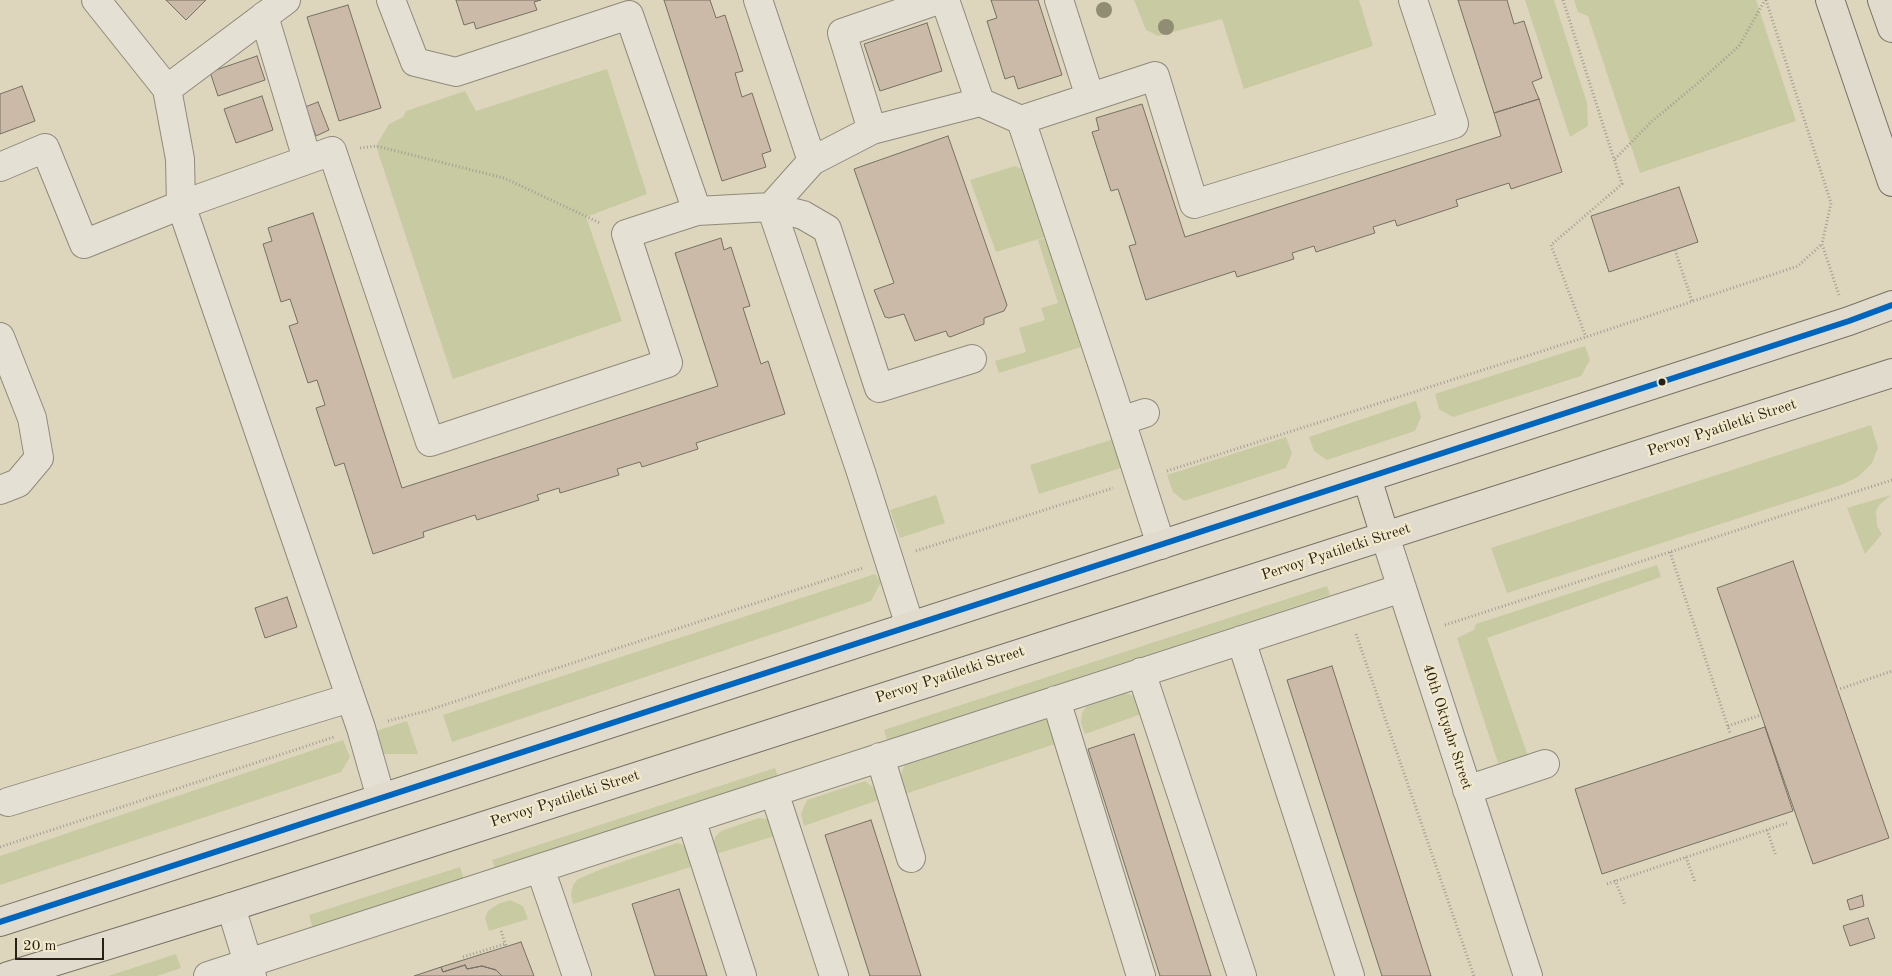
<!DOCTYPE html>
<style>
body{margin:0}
#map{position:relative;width:1892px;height:976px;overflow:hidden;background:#ddd6bd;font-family:"Old Standard TT",serif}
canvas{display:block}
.scale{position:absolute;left:15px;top:938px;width:89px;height:22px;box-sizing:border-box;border:2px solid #282016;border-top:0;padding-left:6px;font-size:15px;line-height:18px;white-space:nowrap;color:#282016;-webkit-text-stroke:4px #f2e9cb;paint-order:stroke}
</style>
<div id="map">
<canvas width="1892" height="976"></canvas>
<div class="scale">20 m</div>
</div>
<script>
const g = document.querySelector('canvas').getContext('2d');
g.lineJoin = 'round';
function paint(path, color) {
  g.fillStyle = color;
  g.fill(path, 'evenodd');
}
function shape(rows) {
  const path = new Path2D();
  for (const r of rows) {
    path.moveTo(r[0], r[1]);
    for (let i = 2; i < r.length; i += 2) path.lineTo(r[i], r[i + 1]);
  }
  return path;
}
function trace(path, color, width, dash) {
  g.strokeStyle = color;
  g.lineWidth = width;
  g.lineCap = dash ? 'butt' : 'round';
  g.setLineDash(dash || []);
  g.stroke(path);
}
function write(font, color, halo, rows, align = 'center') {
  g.font = font + ' "Old Standard TT",serif';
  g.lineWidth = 4.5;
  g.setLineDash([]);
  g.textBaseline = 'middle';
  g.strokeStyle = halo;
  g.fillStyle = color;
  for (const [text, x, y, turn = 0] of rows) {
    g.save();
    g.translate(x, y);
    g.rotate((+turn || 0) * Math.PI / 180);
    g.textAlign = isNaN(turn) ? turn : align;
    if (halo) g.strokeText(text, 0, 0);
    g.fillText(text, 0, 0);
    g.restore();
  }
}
const green = shape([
 [1134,0,1359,0,1373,46,1244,89,1222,19,1158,36,1146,30],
 [1525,0,1554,0,1587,103,1588,126,1570,137],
 [1574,0,1756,0,1796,121,1640,173,1588,16,1578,12],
 [607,69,647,194,586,217,622,321,453,379,376,146,389,124,403,117,406,111,465,91,476,111],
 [1015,166,1026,171,1045,237,996,252,970,180],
 [1046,238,1081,347,999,373,995,361,1026,352,1019,328,1045,320,1041,308,1058,303,1038,240],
 [1585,346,1590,360,1581,376,1453,417,1439,409,1435,394],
 [1416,401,1421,417,1415,431,1327,460,1314,451,1309,437],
 [1871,425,1878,448,1872,463,1858,477,1841,485,1507,593,1491,548],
 [1286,437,1292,453,1286,468,1184,501,1173,492,1167,475],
 [1114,439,1126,459,1121,468,1039,494,1030,465],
 [936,495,945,523,900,538,890,510],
 [1891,495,1879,505,1876,511,1877,526,1882,534,1865,554,1847,508],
 [1657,565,1661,577,1487,638,1528,756,1498,763,1457,638,1474,630,1476,624],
 [875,574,881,582,871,601,452,742,443,715],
 [1327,586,1330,595,887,740,884,730],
 [1122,692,1135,696,1144,713,1085,734,1081,723,1082,713,1088,703],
 [1044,719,1055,726,1061,742,902,795,899,781,904,766,920,756,1027,721],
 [407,721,418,754,384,754,376,731],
 [343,740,350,757,341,772,0,885,0,856],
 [775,768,779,779,496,871,492,860],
 [865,781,878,791,881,799,804,826,801,814,807,800],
 [759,818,767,819,775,825,781,834,716,854,713,846,715,837,721,831],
 [677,843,687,846,697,865,573,904,571,895,573,885,578,879,604,868],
 [460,867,464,880,313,929,309,915],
 [510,900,523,906,528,919,489,931,485,918,488,911,498,904],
 [176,954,181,968,157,976,108,976]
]);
const building = shape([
 [166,0,206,0,186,20,166,0],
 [456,0,541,0,534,2,537,10,476,29,474,22,464,25,456,0],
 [664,0,710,0,716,18,725,15,743,71,735,73,742,97,752,93,771,151,762,154,766,167,722,181,664,0],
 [991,0,1038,0,1062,75,1018,89,1014,76,1005,79,987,21,997,18,991,0],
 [1458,0,1507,0,1514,24,1524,21,1542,78,1532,82,1539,99,1494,113,1458,0],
 [348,5,381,108,339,121,307,17,348,5],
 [927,23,942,71,880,91,864,44,927,23],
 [257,56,265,80,218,96,210,72,257,56],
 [22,86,35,121,0,134,0,94,22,86],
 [262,96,273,130,236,143,224,109,262,96],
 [1539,99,1562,172,1511,189,1509,183,1456,200,1458,206,1397,226,1395,220,1373,227,1375,233,1316,252,1314,246,1292,253,1294,259,1237,277,1235,271,1146,300,1129,246,1136,244,1118,189,1111,191,1092,132,1099,130,1096,118,1142,104,1185,237,1501,136,1494,113,1539,99],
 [318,102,329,130,316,136,305,107,318,102],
 [948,136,1007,305,1004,311,984,318,984,324,950,337,948,336,946,331,915,341,904,314,889,318,885,317,874,290,894,283,854,169,948,136],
 [1679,187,1698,242,1609,272,1591,216,1679,187],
 [313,213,402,488,718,386,675,253,721,238,724,250,731,247,750,306,743,308,761,364,768,361,785,414,696,443,698,449,642,467,640,462,617,469,619,475,560,493,559,488,537,495,539,500,477,520,475,515,423,532,424,537,373,554,344,463,335,466,316,408,325,405,317,380,308,383,289,326,298,323,290,299,281,302,263,244,272,241,268,228,313,213],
 [1793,561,1889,838,1813,864,1717,588,1793,561],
 [287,597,297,627,265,638,255,608,287,597],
 [1332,666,1431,976,1382,976,1287,680,1332,666],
 [1765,727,1793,811,1602,874,1575,789,1765,727],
 [1134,734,1211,976,1160,976,1088,749,1134,734],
 [871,820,921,976,870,976,825,835,871,820],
 [679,889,707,976,655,976,632,904,679,889],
 [1862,895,1864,906,1850,910,1847,900,1862,895],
 [1868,918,1875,938,1850,946,1843,926,1868,918],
 [521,942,534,976,502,976,496,970,482,966,467,969,465,965,443,972,441,967,521,942],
 [465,965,467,969,482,966,496,970,502,976,414,976,441,967,443,972,465,965]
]);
const path = shape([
 [1563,0,1622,184,1551,245,1586,337],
 [1766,0,1831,203,1822,244,1839,295],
 [360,148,376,146,504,178,600,223],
 [1615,159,1651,122,1698,83,1739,46,1765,0],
 [1675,250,1692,301],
 [1167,471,1586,337,1798,266,1822,244],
 [916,551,1113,488],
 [1670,552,1730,733],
 [1445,625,1892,480],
 [1356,634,1474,976],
 [1837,690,1892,671],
 [388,721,426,711,863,568],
 [1728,726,1761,715],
 [1767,830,1776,856],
 [0,847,334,737],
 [1686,857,1695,882],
 [1615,880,1625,905],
 [1607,884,1787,823],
 [501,931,506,946],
 [463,957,505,944]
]);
const minor = shape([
 [96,0,167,89,180,159,181,205,361,728,381,798],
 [391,0,415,62,456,72,629,15,697,211],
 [758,0,812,161],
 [945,0,980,102],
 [1059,0,1090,97],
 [264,16,307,159],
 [167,89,286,0],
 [1021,120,1111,390,1161,545],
 [872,130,842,33,938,0],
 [0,167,45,148,84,244,181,205,332,151,430,442,668,363,626,234,697,211,771,207,812,161,872,130,980,102,1021,120,1155,76,1194,204,1454,124,1413,0],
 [0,337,32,418,39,458,18,483,0,490],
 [1121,421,1145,413],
 [1385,536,1528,976],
 [910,626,860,469,771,207,803,215,827,229,879,388,972,359],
 [1241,640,1350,976],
 [1141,672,1242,976],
 [1056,700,1141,976],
 [880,757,911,858],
 [1467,790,1545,764],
 [774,792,834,976],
 [8,802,350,698],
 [691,819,742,976],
 [540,868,577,976],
 [231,907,252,976],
 [208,976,1402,588]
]);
const major = shape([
 [1830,0,1892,182],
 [1882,0,1892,28],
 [1367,478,1385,536],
 [0,922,1849,321,1892,305],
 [8,976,231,907,1892,373]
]);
const bus1 = shape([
 [0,922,1849,321,1892,305]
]);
const trees = [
 [1104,10],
 [1166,27]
];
const markers = [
 [1662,382,4.5,"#282016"]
];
const streetNames = [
 ["Pervoy Pyatiletki Street",1722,428,-18],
 ["Pervoy Pyatiletki Street",1336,552,-18],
 ["Pervoy Pyatiletki Street",950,675,-18],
 ["40th Oktyabr Street",1447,727,72],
 ["Pervoy Pyatiletki Street",565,799,-18]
];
paint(green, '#c8caa2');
paint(building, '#cabaa7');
trace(building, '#767164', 1);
trace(minor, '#8f8a7b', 30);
trace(major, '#767164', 30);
trace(path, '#a29e94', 3, [1, 2.5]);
trace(minor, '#e4e0d4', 28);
trace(major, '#e0dbcc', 28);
trace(bus1, '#0065bd', 6);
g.fillStyle = '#918c74';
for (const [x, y] of trees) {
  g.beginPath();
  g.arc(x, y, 8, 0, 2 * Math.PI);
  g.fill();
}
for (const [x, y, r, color] of markers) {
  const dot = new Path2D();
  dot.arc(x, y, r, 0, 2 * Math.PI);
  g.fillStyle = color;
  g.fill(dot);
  trace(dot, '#f2e9cb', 2);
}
write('15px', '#282016', '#f2e9cb', streetNames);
</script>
